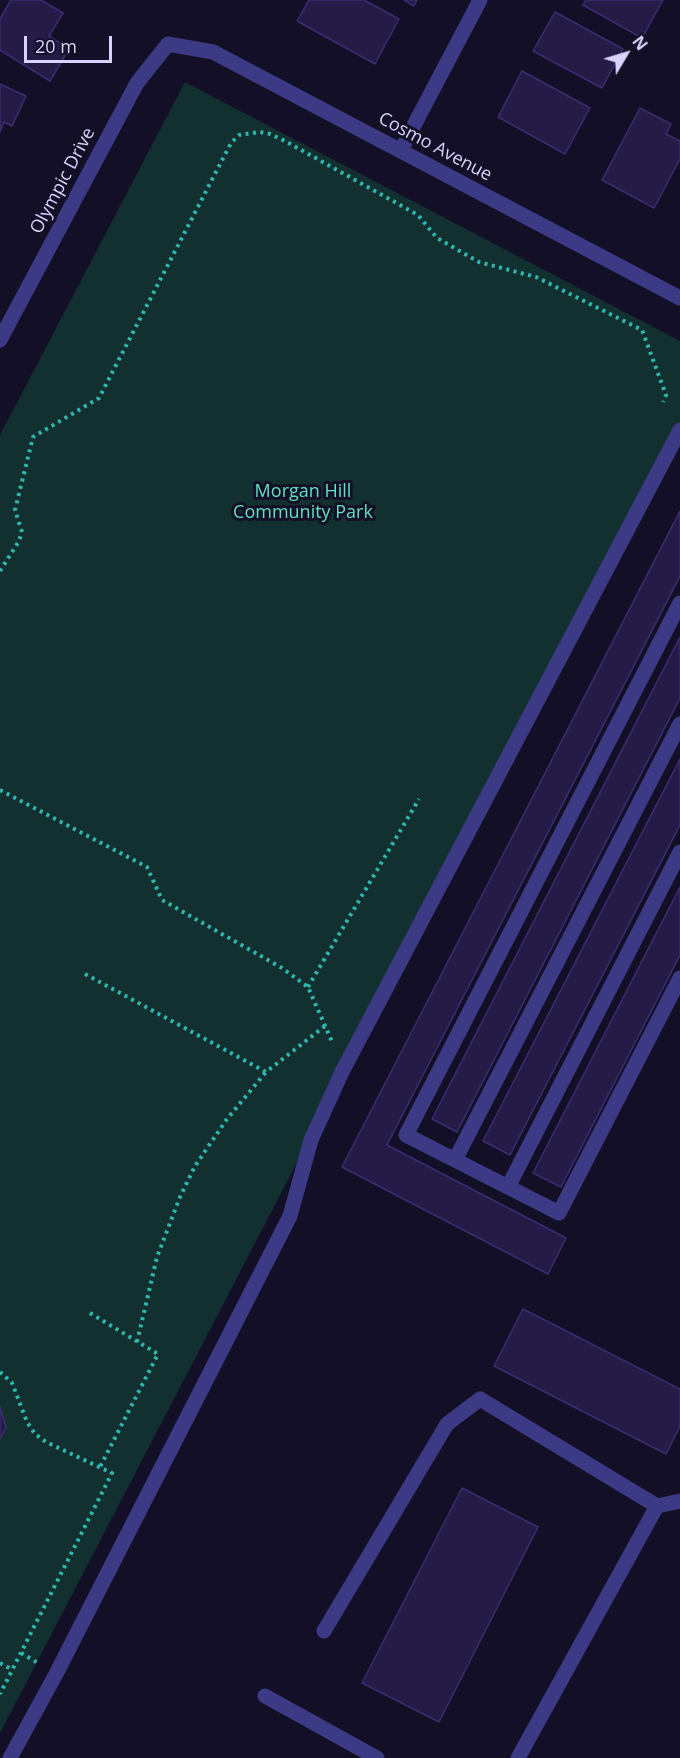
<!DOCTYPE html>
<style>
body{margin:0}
#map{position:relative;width:680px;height:1758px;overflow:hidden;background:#130f26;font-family:"Open Sans",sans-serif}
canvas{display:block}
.north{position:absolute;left:596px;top:24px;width:60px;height:60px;-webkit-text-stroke:4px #130f26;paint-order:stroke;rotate:52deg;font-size:16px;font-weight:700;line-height:24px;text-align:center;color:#d9d4ff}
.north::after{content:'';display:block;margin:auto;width:21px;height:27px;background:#d9d4ff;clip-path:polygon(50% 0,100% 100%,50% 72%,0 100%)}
.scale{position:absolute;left:24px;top:36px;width:88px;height:27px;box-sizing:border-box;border:3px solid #d9d4ff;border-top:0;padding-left:8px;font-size:18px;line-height:21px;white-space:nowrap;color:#d9d4ff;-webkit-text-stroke:4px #130f26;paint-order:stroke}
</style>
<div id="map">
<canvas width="680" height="1758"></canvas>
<div class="north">N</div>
<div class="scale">20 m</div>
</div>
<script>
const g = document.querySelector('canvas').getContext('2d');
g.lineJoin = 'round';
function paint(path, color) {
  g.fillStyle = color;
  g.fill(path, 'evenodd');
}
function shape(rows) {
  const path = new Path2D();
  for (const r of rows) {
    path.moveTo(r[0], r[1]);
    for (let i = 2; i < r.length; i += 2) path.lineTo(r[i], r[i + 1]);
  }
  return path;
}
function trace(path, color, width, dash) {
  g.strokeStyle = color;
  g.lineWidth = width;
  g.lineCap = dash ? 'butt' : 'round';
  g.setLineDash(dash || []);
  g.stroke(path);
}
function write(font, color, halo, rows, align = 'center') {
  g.font = font + ' "Open Sans",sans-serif';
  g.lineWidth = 6;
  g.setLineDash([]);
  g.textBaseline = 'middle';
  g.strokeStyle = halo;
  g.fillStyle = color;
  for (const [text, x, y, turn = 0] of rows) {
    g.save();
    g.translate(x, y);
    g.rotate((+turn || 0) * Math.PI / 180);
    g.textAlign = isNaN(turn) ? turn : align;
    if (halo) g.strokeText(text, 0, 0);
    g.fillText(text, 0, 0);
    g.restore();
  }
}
const green = shape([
 [185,82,680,341,680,427,0,1733,0,435]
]);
const building = shape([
 [11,0,41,0,63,13,49,36,69,49,50,81,0,50,0,19,11,0],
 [309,0,364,0,399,19,375,64,297,21,309,0],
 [404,0,417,0,414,6,404,0],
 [586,0,663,0,642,38,583,5,586,0],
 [555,12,623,49,602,88,533,51,555,12],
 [522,71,590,108,565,154,498,117,522,71],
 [0,84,26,96,12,126,4,122,0,132,0,84],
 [640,108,671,124,666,134,680,141,680,159,654,208,602,180,640,108],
 [680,511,680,576,387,1145,566,1238,548,1274,342,1167,680,511],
 [680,637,680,698,457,1132,432,1119,680,637],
 [680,759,680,825,510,1155,483,1141,680,759],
 [680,887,680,955,561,1187,533,1173,680,887],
 [523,1309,680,1389,680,1426,666,1454,494,1366,523,1309],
 [0,1407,6,1428,0,1439,0,1407],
 [462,1488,538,1527,439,1722,362,1683,462,1488]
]);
const path = shape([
 [0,571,19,541,22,532,15,510,33,437,99,398,231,143,239,135,260,132,270,134,285,141,418,215,437,238,479,262,536,277,642,330,666,395,663,402],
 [0,790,147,867,162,900,282,968,308,987,333,1044],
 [85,974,266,1072,325,1026],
 [308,987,419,799],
 [90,1313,158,1354,100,1467],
 [137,1342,157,1257,180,1197,195,1166,227,1119,266,1072],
 [0,1372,12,1383,27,1422,35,1434,46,1442,112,1473,0,1694],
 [21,1653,38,1663],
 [0,1663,13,1670]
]);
const minor = shape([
 [401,150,480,0],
 [0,340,137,83,168,44,213,52,680,298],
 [680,603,406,1135,559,1213,680,978],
 [455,1160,680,724],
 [508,1187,680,852],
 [324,1631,447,1424,480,1399,657,1506],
 [265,1696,377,1758],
 [10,1758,56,1674,290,1216,311,1140,342,1072,680,430],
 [518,1758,657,1506,680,1501]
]);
const streetNames = [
 ["Cosmo Avenue",435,147,28],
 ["Olympic Drive",63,181,-62]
];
const parkNames = [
 ["Morgan Hill",303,492],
 ["Community Park",303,513]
];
paint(green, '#12302f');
paint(building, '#241b47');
trace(building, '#3b2d73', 1.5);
trace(path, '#2fb8b0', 4, [3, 4.5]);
trace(minor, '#3d3a85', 15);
write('18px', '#d9d4ff', '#130f26', streetNames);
write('18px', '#5fe0c0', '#130f26', parkNames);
</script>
